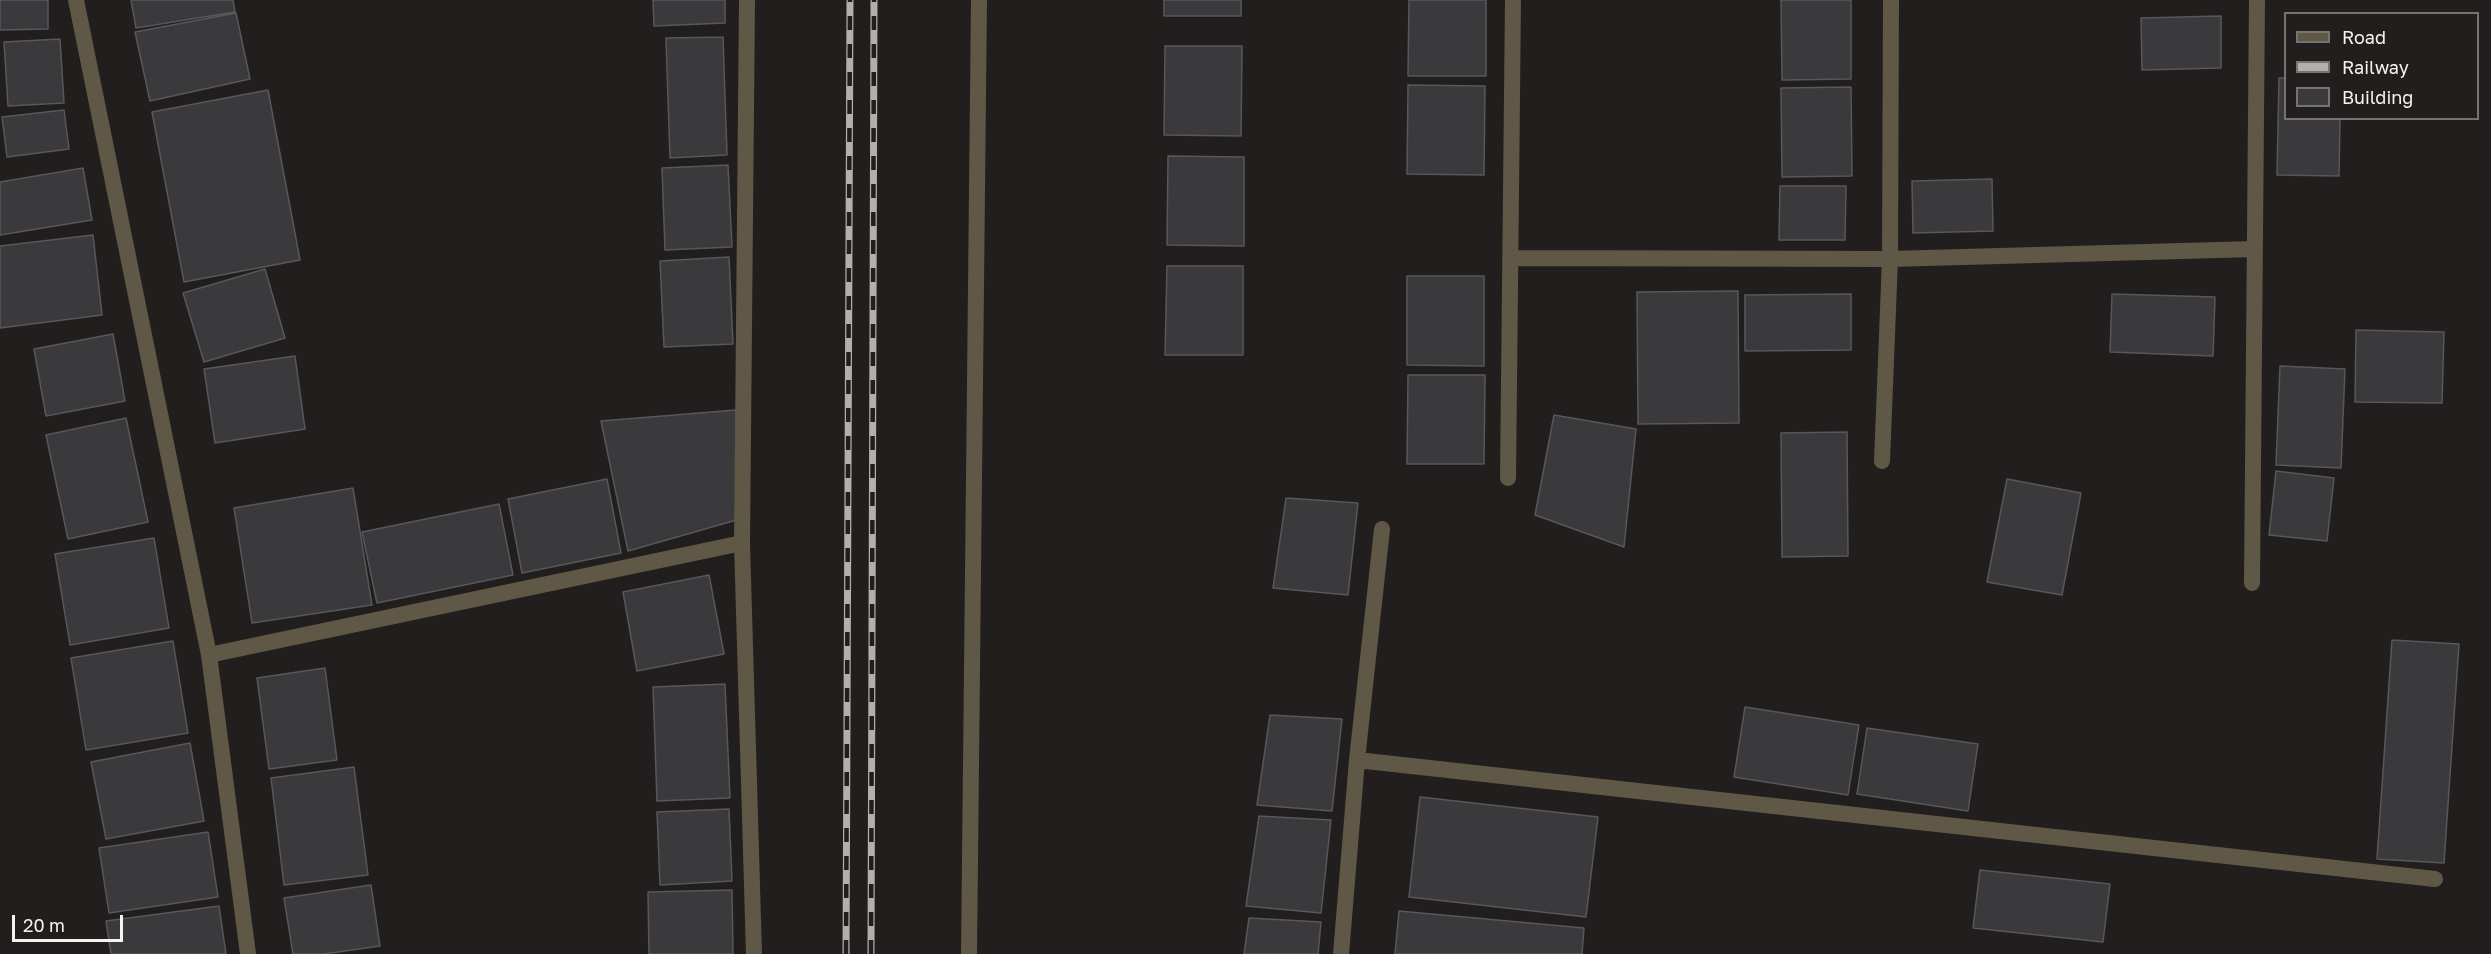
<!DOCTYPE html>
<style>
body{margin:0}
#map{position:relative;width:2491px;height:954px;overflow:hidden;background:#221e1d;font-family:"Golos Text",sans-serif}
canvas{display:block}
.legend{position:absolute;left:2284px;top:12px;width:195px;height:108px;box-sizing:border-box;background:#221e1d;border:2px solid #767372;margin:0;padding:8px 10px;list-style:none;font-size:18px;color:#f5f3f2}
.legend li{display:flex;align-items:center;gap:12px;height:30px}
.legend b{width:30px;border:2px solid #767372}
.scale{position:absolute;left:12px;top:915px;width:111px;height:27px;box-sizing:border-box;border:3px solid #f5f3f2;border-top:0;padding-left:8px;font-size:18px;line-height:21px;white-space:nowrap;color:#f5f3f2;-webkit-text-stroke:4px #221e1d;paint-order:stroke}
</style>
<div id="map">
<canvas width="2491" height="954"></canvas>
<ul class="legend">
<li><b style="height:8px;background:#5f5847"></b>Road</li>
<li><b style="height:8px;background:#b2afae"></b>Railway</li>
<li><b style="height:16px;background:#3a393c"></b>Building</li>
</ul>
<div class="scale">20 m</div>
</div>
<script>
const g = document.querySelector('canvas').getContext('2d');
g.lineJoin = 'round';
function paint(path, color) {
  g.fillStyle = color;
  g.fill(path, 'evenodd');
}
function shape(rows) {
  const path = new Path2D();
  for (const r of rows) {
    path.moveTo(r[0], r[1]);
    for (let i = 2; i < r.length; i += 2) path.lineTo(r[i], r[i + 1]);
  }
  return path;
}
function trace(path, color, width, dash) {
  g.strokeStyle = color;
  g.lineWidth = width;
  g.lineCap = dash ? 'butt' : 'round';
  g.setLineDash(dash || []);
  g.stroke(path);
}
const building = shape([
 [0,0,48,0,48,29,0,30,0,0],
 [131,0,233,0,235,12,136,28,131,0],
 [653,0,725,0,725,23,654,26,653,0],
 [1164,0,1241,0,1241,16,1164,16,1164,0],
 [1409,0,1486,0,1486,76,1408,76,1409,0],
 [1781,0,1851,0,1851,79,1782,80,1781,0],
 [236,13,250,79,150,101,135,32,236,13],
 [2221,16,2221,68,2142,70,2141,18,2221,16],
 [723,37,727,155,670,158,666,38,723,37],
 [60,39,64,103,8,106,4,42,60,39],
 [1165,46,1242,46,1241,136,1164,135,1165,46],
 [2279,78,2286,78,2286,118,2340,118,2339,176,2277,175,2279,78],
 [1408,85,1485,86,1484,175,1407,174,1408,85],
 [1851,87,1852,176,1782,177,1781,88,1851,87],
 [268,90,300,260,184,282,152,112,268,90],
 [64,110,69,149,7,157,2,117,64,110],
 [1168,156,1244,157,1244,246,1167,245,1168,156],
 [728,165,732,247,665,250,662,168,728,165],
 [83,168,92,220,0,235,0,182,83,168],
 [1992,179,1993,231,1913,233,1912,181,1992,179],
 [1780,186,1846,186,1845,240,1779,240,1780,186],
 [93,235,102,315,0,328,0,246,93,235],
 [729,257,733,344,664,347,660,261,729,257],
 [1167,266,1243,266,1243,355,1165,355,1167,266],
 [265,269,285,338,204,362,183,293,265,269],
 [1407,276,1484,276,1484,366,1407,365,1407,276],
 [1738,291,1739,423,1638,424,1637,292,1738,291],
 [1851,294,1851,350,1745,351,1745,295,1851,294],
 [2112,294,2215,297,2213,356,2110,352,2112,294],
 [2356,330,2444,332,2442,403,2355,402,2356,330],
 [113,334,125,401,46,416,34,349,113,334],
 [295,356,305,429,215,443,204,369,295,356],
 [2280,366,2345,369,2341,468,2276,465,2280,366],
 [1408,375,1485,375,1484,464,1407,464,1408,375],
 [736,410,740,519,628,551,601,421,736,410],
 [1554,415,1636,429,1624,547,1535,515,1554,415],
 [126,418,148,522,68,539,46,435,126,418],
 [1847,432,1848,556,1782,557,1781,433,1847,432],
 [2276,471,2334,478,2327,541,2269,535,2276,471],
 [607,479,621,553,522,573,508,499,607,479],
 [2007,479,2081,493,2062,595,1987,582,2007,479],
 [353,488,372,605,252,623,234,508,353,488],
 [1286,498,1358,503,1348,595,1273,588,1286,498],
 [499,504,513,575,377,603,362,532,499,504],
 [154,538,169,628,70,645,55,554,154,538],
 [709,575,724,654,637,671,623,592,709,575],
 [2392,640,2459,644,2444,863,2377,859,2392,640],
 [173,641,188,733,86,750,71,658,173,641],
 [325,668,337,760,269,769,257,678,325,668],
 [725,684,730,798,657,801,653,687,725,684],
 [1745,707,1859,725,1848,795,1734,777,1745,707],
 [1270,715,1342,719,1332,811,1257,805,1270,715],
 [1867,728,1978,744,1968,811,1857,794,1867,728],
 [190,743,204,821,106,839,91,762,190,743],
 [354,767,368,875,284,885,271,778,354,767],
 [1420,797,1598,817,1586,917,1409,897,1420,797],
 [729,809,732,881,660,885,657,812,729,809],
 [1259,816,1331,820,1321,913,1246,906,1259,816],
 [208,832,218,897,109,913,99,848,208,832],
 [1980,870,2110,884,2103,942,1973,928,1980,870],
 [371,885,380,946,324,954,293,954,284,898,371,885],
 [732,890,733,954,649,954,648,892,732,890],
 [219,906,226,954,111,954,106,921,219,906],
 [1399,911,1584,928,1582,954,1395,954,1399,911],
 [1249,918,1321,922,1318,954,1244,954,1249,918]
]);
const minor = shape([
 [76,0,209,655,248,954],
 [747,0,742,543,754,954],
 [1510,258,1890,259,2255,249],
 [1882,461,1890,259,1891,0],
 [1508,478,1513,0],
 [2252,583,2257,0],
 [209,655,742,543],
 [1357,760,2435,879],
 [969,954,979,0],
 [1341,954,1357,760,1382,529]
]);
const rail = shape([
 [846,954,850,0],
 [871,954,874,0]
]);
paint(building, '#3a393c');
trace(building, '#58575b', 1.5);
trace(minor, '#5f5847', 16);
trace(rail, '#b2afae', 7);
trace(rail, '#221e1d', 4.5, [14]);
</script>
